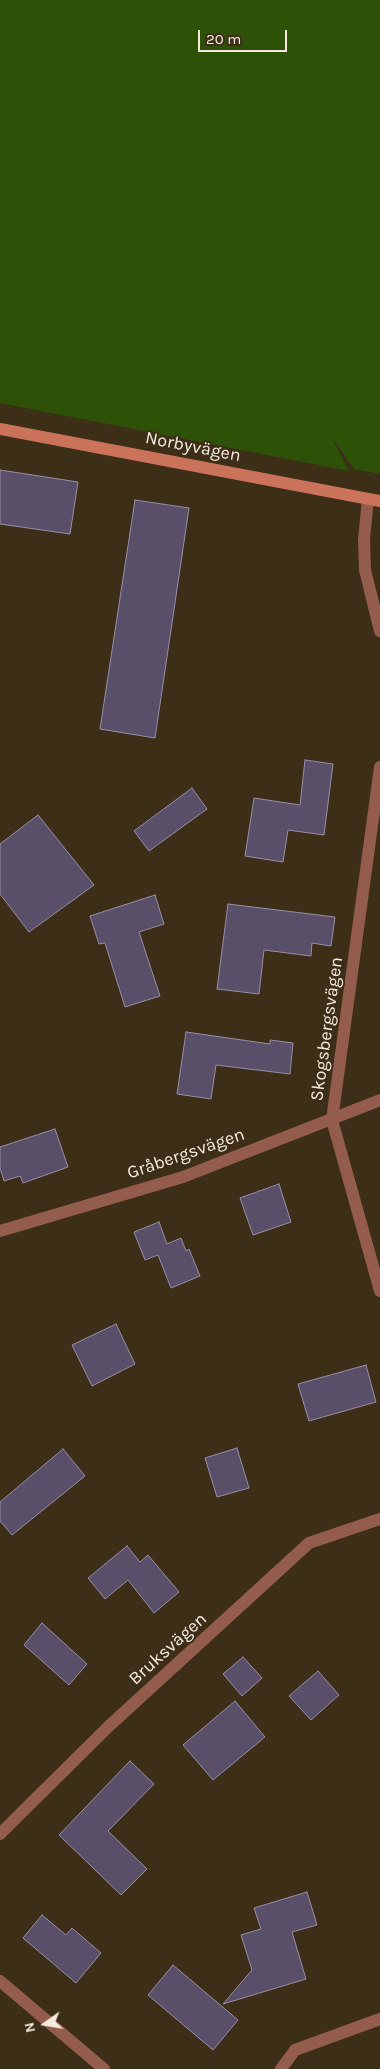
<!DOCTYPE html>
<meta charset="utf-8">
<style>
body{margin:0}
#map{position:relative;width:380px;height:2069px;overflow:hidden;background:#3d2e18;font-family:Karla,sans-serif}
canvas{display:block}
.north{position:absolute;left:20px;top:1999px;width:50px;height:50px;-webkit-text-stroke:4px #3d2e18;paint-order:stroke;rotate:257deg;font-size:14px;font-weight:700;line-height:20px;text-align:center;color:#f4eadd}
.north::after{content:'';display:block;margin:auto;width:18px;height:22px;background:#f4eadd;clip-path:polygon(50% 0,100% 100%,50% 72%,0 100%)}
.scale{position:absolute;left:198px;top:30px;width:89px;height:22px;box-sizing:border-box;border:2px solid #f4eadd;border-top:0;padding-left:6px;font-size:15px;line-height:18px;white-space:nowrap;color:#f4eadd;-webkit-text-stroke:4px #3d2e18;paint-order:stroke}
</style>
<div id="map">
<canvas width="380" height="2069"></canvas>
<div class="north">N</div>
<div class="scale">20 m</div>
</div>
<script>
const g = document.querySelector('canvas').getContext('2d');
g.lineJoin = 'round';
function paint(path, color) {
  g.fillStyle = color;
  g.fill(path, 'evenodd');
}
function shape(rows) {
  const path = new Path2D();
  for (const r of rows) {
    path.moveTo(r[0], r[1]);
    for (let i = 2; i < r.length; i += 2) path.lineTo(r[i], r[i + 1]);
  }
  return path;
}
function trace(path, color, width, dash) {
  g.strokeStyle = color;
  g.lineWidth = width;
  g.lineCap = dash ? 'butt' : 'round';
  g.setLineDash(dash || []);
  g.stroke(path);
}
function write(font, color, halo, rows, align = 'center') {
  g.font = font + ' Karla,sans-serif';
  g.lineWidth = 4;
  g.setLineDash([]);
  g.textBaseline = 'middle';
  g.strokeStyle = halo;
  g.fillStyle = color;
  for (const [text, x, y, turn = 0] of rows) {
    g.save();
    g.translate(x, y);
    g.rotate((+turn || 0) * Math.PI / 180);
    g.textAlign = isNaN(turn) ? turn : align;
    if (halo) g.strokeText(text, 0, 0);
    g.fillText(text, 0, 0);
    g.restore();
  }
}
const green = shape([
 [0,0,380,0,380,474,354,469,332,438,349,471,0,403]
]);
const building = shape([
 [0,470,78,482,70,534,0,524,0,470],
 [135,500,189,508,155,738,100,729,135,500],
 [305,760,333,764,324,835,288,830,283,862,245,856,254,798,300,805,305,760],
 [192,788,207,809,149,851,134,831,192,788],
 [38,815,94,885,29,932,0,894,0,844,38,815],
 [155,895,164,924,139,932,160,996,125,1007,105,943,99,944,90,916,155,895],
 [228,904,335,917,331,946,312,943,311,956,264,950,259,994,217,989,228,904],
 [186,1032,270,1044,270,1040,293,1043,290,1074,216,1065,211,1099,177,1094,186,1032],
 [55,1129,68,1167,23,1183,20,1176,4,1181,0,1168,0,1147,55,1129],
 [279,1184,291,1222,253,1235,240,1198,279,1184],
 [159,1222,167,1244,181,1238,186,1251,189,1249,200,1276,171,1288,158,1255,145,1260,134,1232,159,1222],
 [116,1324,135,1364,92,1386,72,1345,116,1324],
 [366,1365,376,1402,309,1421,298,1384,366,1365],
 [237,1448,249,1488,217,1497,205,1458,237,1448],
 [63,1449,85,1476,12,1535,0,1521,0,1502,63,1449],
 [127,1546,140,1562,148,1555,179,1592,154,1613,128,1580,105,1599,88,1578,127,1546],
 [42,1623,87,1664,69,1685,24,1645,42,1623],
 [243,1657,262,1678,242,1696,223,1674,243,1657],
 [318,1671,339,1695,311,1720,289,1696,318,1671],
 [235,1701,265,1737,213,1780,183,1745,235,1701],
 [130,1761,154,1784,108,1831,147,1869,121,1895,59,1835,130,1761],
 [307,1892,317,1925,292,1932,306,1979,223,2004,252,1970,241,1935,261,1929,254,1908,307,1892],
 [42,1915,66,1935,72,1928,101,1953,76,1983,23,1938,42,1915],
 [173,1965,238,2020,213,2050,148,1995,173,1965]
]);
const street = shape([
 [368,499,364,539,365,570,380,631],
 [380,767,332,1120,380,1291],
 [0,1231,183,1177,380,1100],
 [0,1834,108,1727,309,1543,380,1519],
 [0,1981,104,2069],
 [281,2069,295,2050,380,2019]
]);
const secondary = shape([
 [0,429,380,501]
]);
const streetNames = [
 ["Norbyvägen",193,447,11],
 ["Skogsbergsvägen",327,1029,-82],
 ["Gråbergsvägen",186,1154,-19],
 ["Bruksvägen",168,1649,-42]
];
paint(green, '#2c5107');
paint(building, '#5a4f68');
trace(building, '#998ea9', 1);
trace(street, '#945c4d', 12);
trace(secondary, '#cb725a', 12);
write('18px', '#f4eadd', '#3d2e18', streetNames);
</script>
